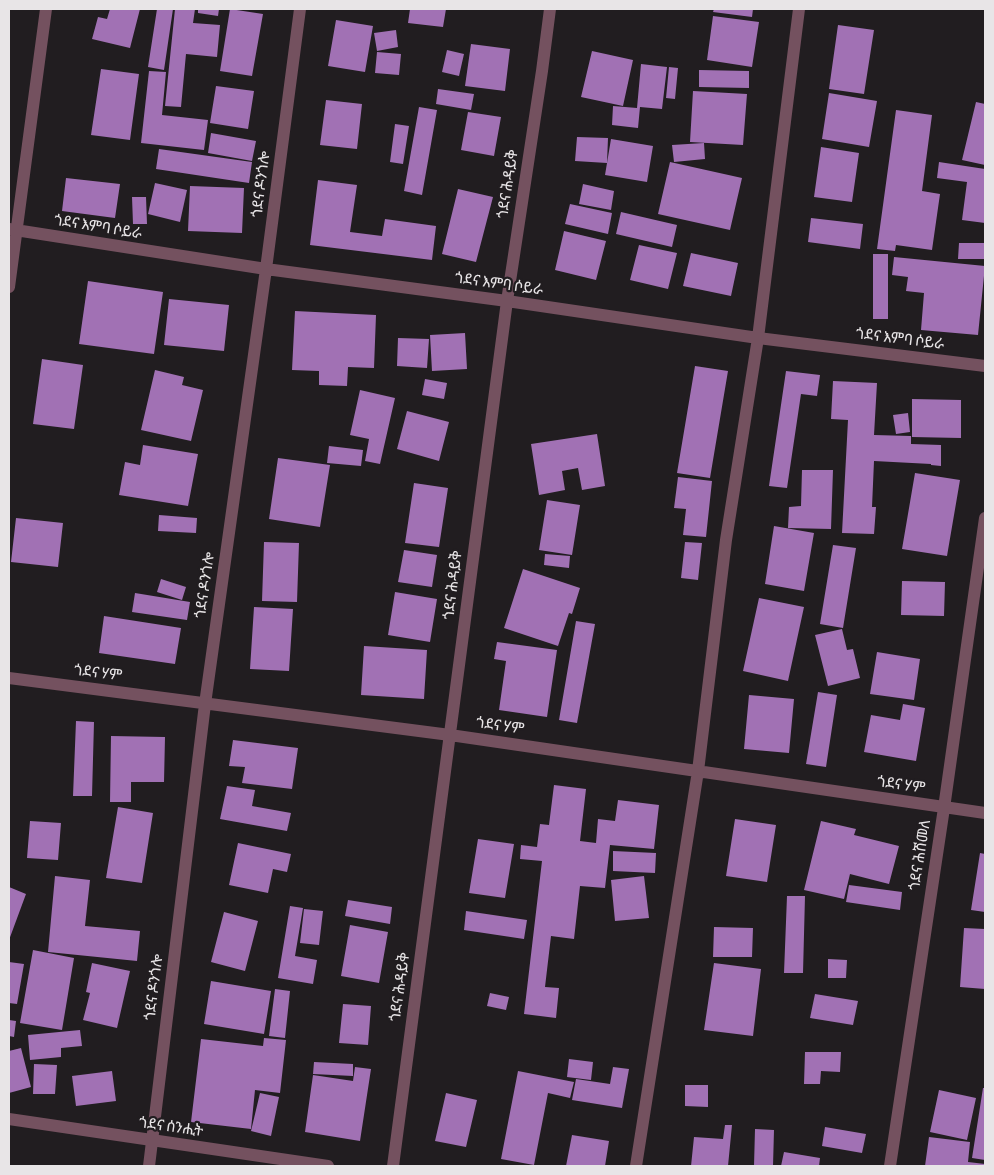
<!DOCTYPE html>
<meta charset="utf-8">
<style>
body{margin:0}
#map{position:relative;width:994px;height:1175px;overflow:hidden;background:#211d20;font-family:"Alegreya Sans",sans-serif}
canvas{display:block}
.frame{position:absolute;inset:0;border:10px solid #e8e5e7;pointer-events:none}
</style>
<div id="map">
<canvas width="994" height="1175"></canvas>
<div class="frame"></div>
</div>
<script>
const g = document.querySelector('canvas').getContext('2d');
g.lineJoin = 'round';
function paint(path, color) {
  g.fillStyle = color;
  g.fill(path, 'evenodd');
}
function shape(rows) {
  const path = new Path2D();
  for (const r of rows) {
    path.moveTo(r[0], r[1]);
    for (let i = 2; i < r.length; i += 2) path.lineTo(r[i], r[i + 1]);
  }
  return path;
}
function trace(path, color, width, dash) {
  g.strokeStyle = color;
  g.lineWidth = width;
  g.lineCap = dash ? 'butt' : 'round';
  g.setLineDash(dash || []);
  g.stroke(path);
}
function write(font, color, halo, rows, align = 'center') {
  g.font = font + ' "Alegreya Sans","Noto Sans Ethiopic",sans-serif';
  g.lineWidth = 4.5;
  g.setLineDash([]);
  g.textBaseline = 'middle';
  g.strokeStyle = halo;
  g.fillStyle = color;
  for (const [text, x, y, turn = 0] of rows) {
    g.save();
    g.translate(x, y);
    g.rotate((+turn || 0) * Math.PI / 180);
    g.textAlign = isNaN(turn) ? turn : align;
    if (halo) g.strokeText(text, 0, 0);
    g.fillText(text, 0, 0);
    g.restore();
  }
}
const building = shape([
 [110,9,140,9,130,48,92,39,98,17,107,19],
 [157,9,173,9,164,70,148,67],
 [175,9,195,9,193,23,220,25,217,57,186,54,181,107,165,106],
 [198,9,219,9,218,16,198,13],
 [230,9,263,14,252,76,220,71],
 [410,9,446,9,443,27,408,23],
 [714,9,753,9,752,17,713,12],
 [713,16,759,22,752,67,707,60],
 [336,20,373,26,365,72,328,66],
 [838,25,874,30,864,94,829,89],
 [396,30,398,47,377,51,374,33],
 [471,44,510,49,505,91,465,86],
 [447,50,464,54,459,76,442,72],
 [592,51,633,60,623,106,581,97],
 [377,52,401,54,399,75,375,73],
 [641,64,667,67,662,109,640,107,638,128,612,125,613,106,637,108],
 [669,67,678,68,675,99,666,98],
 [101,69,139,74,130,140,91,135],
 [699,70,749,71,749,88,699,87],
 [149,71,166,72,162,115,208,120,204,150,141,143],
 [216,86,254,91,248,129,210,123],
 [438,89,474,94,471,110,436,104],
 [693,91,747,94,743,145,690,142],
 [829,93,877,101,869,147,822,139],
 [326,100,362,104,357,149,320,145],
 [976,102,985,104,985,165,962,160],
 [419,107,437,110,422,195,404,191],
 [896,110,932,115,922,191,940,194,932,250,896,245,895,251,877,249],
 [468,112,501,117,494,156,461,150],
 [395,124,409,126,403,164,390,162],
 [211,133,256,141,252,161,208,153],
 [577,137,608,138,607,163,575,161],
 [611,139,653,146,647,182,605,175],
 [704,143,705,159,674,162,672,145],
 [821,147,859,153,852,202,814,197],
 [159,149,252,162,249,183,156,169],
 [670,162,742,178,730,230,658,214],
 [939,162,985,169,985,223,962,220,967,182,937,178],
 [66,178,120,184,115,218,62,211],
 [318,180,357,185,350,232,382,236,385,219,436,226,432,260,310,245],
 [155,183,187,190,180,222,148,214],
 [583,184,614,191,611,210,579,204],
 [190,186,244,188,242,233,188,231],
 [458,189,493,197,476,262,442,254],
 [132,197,146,197,147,224,133,224],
 [570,204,612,213,608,234,565,224],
 [621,212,677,225,672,247,616,234],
 [811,218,863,224,860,249,808,242],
 [564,231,606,241,596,280,555,270],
 [959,243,985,243,985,259,958,259],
 [639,245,677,253,668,289,630,280],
 [691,253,738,263,731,296,683,286],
 [873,254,888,254,888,319,873,319],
 [894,257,985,266,978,335,921,330,924,293,906,291,908,277,892,275],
 [88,281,163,292,154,354,79,344],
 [169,299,229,305,224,351,164,345],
 [295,311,376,315,374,368,348,367,347,386,319,385,319,371,292,370],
 [465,333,467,369,432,371,430,335],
 [398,338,429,339,427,368,397,366],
 [42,359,83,365,74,429,33,424],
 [695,366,728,371,710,478,677,473],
 [155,370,184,377,182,385,203,390,191,441,141,430],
 [786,371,820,375,817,396,801,394,787,488,769,486],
 [425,379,447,383,444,399,422,395],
 [833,381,877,383,874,435,911,436,911,444,941,445,941,466,931,465,931,464,874,461,872,507,876,507,874,534,842,533,848,420,831,419],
 [360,390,395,398,380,464,365,461,369,439,350,435],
 [912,399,961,400,961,438,912,437],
 [407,411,449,422,439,461,397,449],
 [908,413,910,432,896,434,893,415],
 [597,434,605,486,582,490,578,468,562,471,565,490,539,495,531,444],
 [143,445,198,454,188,506,119,495,125,462,140,465],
 [329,446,363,450,361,466,327,463],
 [278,458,330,465,320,527,269,519],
 [802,470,833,470,831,529,788,528,789,507,801,506],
 [915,473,960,480,947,556,902,549],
 [678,477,712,481,706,537,683,535,686,509,674,508],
 [414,483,448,488,439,547,405,543],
 [547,500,580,505,572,555,539,550],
 [159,515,197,518,196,533,158,531],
 [16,518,63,523,58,567,11,562],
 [774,526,814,533,804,591,765,584],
 [264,542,299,543,297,602,262,601],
 [685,542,702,543,698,580,681,578],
 [833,545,856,548,843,628,820,624],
 [404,550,437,555,432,587,398,582],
 [545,554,570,556,569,568,544,565],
 [523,569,580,588,572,614,569,613,558,646,504,628],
 [161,579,186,587,182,600,157,592],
 [902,581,945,582,944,616,901,615],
 [395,592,437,599,430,642,388,635],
 [135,593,190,602,187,620,132,612],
 [759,598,804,607,788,681,743,671],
 [254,607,293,609,289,671,250,669],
 [104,616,181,628,175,664,99,653],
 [576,621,595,624,577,723,559,720],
 [842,629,847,650,853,649,860,678,828,686,815,635],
 [497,642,557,650,547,717,499,710,506,661,494,659],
 [364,646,427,650,424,699,361,695],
 [877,652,920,659,914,700,870,694],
 [818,692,837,695,826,767,806,764],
 [749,695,794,699,789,753,744,749],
 [903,704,925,708,916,761,864,752,871,715,900,720],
 [76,721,94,722,92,796,73,796],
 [111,736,165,737,164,782,131,782,131,802,110,802],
 [233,740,298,748,292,789,242,783,245,767,229,766],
 [554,785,586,789,580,841,596,843,598,819,615,821,618,800,659,805,654,849,610,845,605,888,580,886,574,939,551,936,545,987,559,988,556,1018,524,1014,542,861,520,859,521,845,537,847,540,824,549,825],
 [227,786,255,790,252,806,291,813,287,831,220,819],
 [118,807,153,813,142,883,106,878],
 [735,819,776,825,767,882,726,876],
 [30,821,61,823,58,860,27,858],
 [821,821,856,829,854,835,899,846,889,884,850,874,844,899,804,890],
 [478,839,514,844,505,898,469,893],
 [238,843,291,854,287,872,273,869,268,893,229,885],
 [613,851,656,853,655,873,613,871],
 [980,853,985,854,985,912,971,910],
 [55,876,90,880,85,926,140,931,137,961,48,952],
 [644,876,649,918,615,921,611,880],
 [849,885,902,892,900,910,846,902],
 [9,887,26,894,9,940],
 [787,896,805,896,803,973,784,973],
 [348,900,392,907,390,924,345,916],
 [290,906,303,908,295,956,317,960,313,984,278,978],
 [304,909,323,911,319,945,300,943],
 [466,911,527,920,524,939,464,930],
 [224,912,258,921,245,971,211,962],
 [350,925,388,932,379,983,341,976],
 [714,927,753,928,752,957,713,957],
 [964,928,985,929,985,989,960,987],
 [33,950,74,958,62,1030,20,1023],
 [828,959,847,960,846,978,828,978],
 [9,962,24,964,17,1004,9,1003],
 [92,963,130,971,117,1028,83,1020,90,993,86,992],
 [714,963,761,969,753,1036,704,1030],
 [211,981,271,991,264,1034,204,1024],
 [275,989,290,991,285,1038,269,1036],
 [490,993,509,997,506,1010,487,1006],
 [815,994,858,1001,853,1025,810,1018],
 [343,1004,371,1006,368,1045,339,1043],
 [9,1020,16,1021,14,1037,9,1036],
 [80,1030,82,1046,61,1048,61,1057,30,1060,28,1035],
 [264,1038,286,1040,280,1093,255,1090,251,1129,191,1122,201,1039,263,1046],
 [21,1048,31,1087,9,1093,9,1051],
 [805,1052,841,1052,840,1072,821,1071,820,1084,804,1084],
 [569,1059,593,1062,591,1080,567,1077],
 [314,1062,353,1064,353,1076,313,1074],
 [34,1064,57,1065,55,1094,33,1094],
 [355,1067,371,1069,360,1141,305,1132,313,1075,353,1081],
 [613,1067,629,1069,622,1108,572,1100,576,1079,610,1084],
 [112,1071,116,1101,76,1106,72,1076],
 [518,1071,574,1082,570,1098,548,1093,534,1165,501,1159],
 [685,1085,708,1085,708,1107,685,1106],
 [983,1088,985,1088,985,1160,972,1158],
 [939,1090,976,1098,967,1140,930,1132],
 [260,1093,279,1097,271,1136,251,1131],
 [446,1093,477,1100,466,1147,435,1141],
 [725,1125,732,1125,728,1166,691,1166,694,1137,723,1139],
 [825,1127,866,1134,862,1153,822,1146],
 [755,1129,774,1130,773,1166,754,1166],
 [572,1135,609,1141,605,1166,566,1166],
 [929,1137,970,1142,968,1162,985,1164,985,1166,925,1166],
 [784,1152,820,1158,819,1166,781,1166]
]);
const minor = shape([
 [9,229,266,269,507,301,758,338,985,366],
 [9,287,46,9],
 [9,678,450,735,985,813],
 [9,1119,328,1166],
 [149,1166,205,704,266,269,300,9],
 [393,1166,507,301,542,71,550,9],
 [636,1166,698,771,726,540,758,338,799,9],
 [890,1166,944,808,985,518]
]);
const streetNames = [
 ["ጎደና ዶንጎሎ",261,184,-83],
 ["ጎደና ሕዳይቅ",508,184,-81],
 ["ጎደና እምባ ሶይራ",98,227,9],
 ["ጎደና እምባ ሶይራ",499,284,8],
 ["ጎደና እምባ ሶይራ",900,339,7],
 ["ጎደና ዶንጎሎ",205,585,-82],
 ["ጎደና ሕዳይቅ",453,585,-83],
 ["ጎደና ሃም",98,673,7],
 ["ጎደና ሃም",500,726,8],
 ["ጎደና ሃም",901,785,8],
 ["ጎደና ሕሽመለ",920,855,-81],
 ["ጎደና ዶንጎሎ",154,987,-83],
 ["ጎደና ሕዳይቅ",400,987,-82],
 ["ጎደና ሰንሒት",171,1127,8]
];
paint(building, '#a171b4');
trace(minor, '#74515f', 12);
write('15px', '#e8e5e7', '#211d20', streetNames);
</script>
